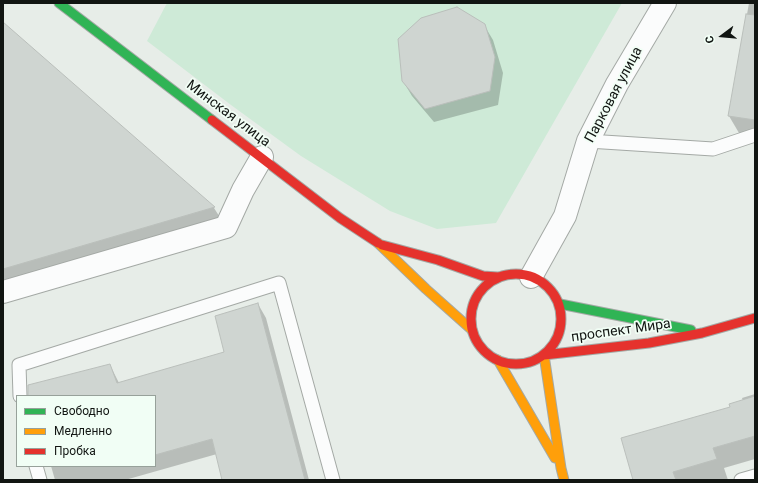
<!DOCTYPE html>
<meta charset="utf-8">
<style>
body{margin:0}
#map{position:relative;width:758px;height:483px;overflow:hidden;background:#e7ede8;font-family:Roboto,sans-serif}
canvas{display:block}
.frame{position:absolute;inset:0;border:4px solid #111512;pointer-events:none}
.legend{position:absolute;left:16px;top:395px;width:140px;height:72px;box-sizing:border-box;background:#f1fef5;border:1px solid #97a19a;margin:0;padding:5px 7px;list-style:none;font-size:12px;color:#111512}
.legend li{display:flex;align-items:center;gap:8px;height:20px}
.legend b{width:20px;border:1px solid #97a19a}
.north{position:absolute;left:702px;top:16px;width:40px;height:40px;-webkit-text-stroke:3px #f1fef5;paint-order:stroke;rotate:254deg;font-size:11px;font-weight:700;line-height:16px;text-align:center;color:#111512}
.north::after{content:'';display:block;margin:auto;width:14px;height:18px;background:#111512;clip-path:polygon(50% 0,100% 100%,50% 72%,0 100%)}
</style>
<div id="map">
<canvas width="758" height="483"></canvas>
<div class="frame"></div>
<ul class="legend">
<li><b style="height:5px;background:#30b455"></b>Свободно</li>
<li><b style="height:5px;background:#ff9f0a"></b>Медленно</li>
<li><b style="height:5px;background:#e5322d"></b>Пробка</li>
</ul>
<div class="north">С</div>
</div>
<script>
const g = document.querySelector('canvas').getContext('2d');
g.lineJoin = 'round';
function paint(path, color) {
  g.fillStyle = color;
  g.fill(path, 'evenodd');
}
function shape(rows) {
  const path = new Path2D();
  for (const r of rows) {
    if (r.length === 3) {
      path.moveTo(r[0] + r[2], r[1]);
      path.arc(r[0], r[1], r[2], 0, 2 * Math.PI);
      continue;
    }
    path.moveTo(r[0], r[1]);
    for (let i = 2; i < r.length; i += 2) path.lineTo(r[i], r[i + 1]);
  }
  return path;
}
function trace(path, color, width, dash) {
  g.strokeStyle = color;
  g.lineWidth = width;
  g.lineCap = dash ? 'butt' : 'round';
  g.setLineDash(dash || []);
  g.stroke(path);
}
function write(font, color, halo, rows, align = 'center') {
  g.font = font + ' Roboto,sans-serif';
  g.lineWidth = 3.5;
  g.setLineDash([]);
  g.textBaseline = 'middle';
  g.strokeStyle = halo;
  g.fillStyle = color;
  for (const [text, x, y, turn = 0] of rows) {
    g.save();
    g.translate(x, y);
    g.rotate((+turn || 0) * Math.PI / 180);
    g.textAlign = isNaN(turn) ? turn : align;
    if (halo) g.strokeText(text, 0, 0);
    g.fillText(text, 0, 0);
    g.restore();
  }
}
const green = shape([
 [167,3,622,3,496,223,437,229,390,211,301,156,231,105,147,41]
]);
const shadow = shape([
 [749,3,755,3,755,136,739,133,729,116],
 [3,23,214,208,221,219,3,283],
 [484,25,493,40,503,73,498,105,434,122,412,96,403,81],
 [258,304,266,318,309,480,223,480,217,454,125,480,55,480,51,466,155,466,155,396,32,396,110,365,119,383,226,352],
 [755,394,755,459,724,468,728,480,634,480,743,401,742,398]
]);
const building = shape([
 [457,7,485,24,495,57,490,91,425,109,402,81,398,39,421,18,457,7],
 [746,14,755,15,755,120,728,116,746,14],
 [3,22,177,174,215,207,3,269,3,22],
 [258,303,305,480,222,480,212,439,155,455,155,396,28,396,28,385,110,364,117,383,224,352,215,316,258,303],
 [755,396,755,436,713,448,717,459,673,472,676,480,633,480,621,438,730,407,729,404,755,396]
]);
const lane = shape([
 [588,141,713,149,755,135],
 [20,396,19,365,279,283,333,480],
 [36,466,40,480],
 [741,480,755,476]
]);
const street = shape([
 [531,277,565,216,588,141,617,84,665,3],
 [3,292,226,227,243,190,262,157]
]);
const fast = shape([
 [59,3,212,120],
 [560,304,691,330]
]);
const slow = shape([
 [378,243,426,289,472,330],
 [544,355,561,468,564,480],
 [498,360,555,458]
]);
const jam = shape([
 [212,120,340,218,378,243],
 [382,245,438,260,483,276,498,277],
 [516,319,45],
 [544,355,649,343,702,333,755,318]
]);
const streetNames = [
 ["Парковая улица",614,95,-62],
 ["Минская улица",228,114,37],
 ["проспект Мира",621,331,-8]
];
paint(green, '#ceead7');
paint(shadow, '#0003');
paint(building, '#cfd5d1');
trace(building, '#babfbb', 1);
trace(lane, '#a4a9a5', 15);
trace(street, '#a4a9a5', 24);
trace(fast, '#a4a9a5', 11);
trace(slow, '#a4a9a5', 11);
trace(jam, '#a4a9a5', 11);
trace(lane, '#fbfcfc', 13);
trace(street, '#fbfcfc', 22);
trace(fast, '#30b455', 9);
trace(slow, '#ff9f0a', 9);
trace(jam, '#e5322d', 9);
write('14px', '#111512', '#f1fef5', streetNames);
</script>
